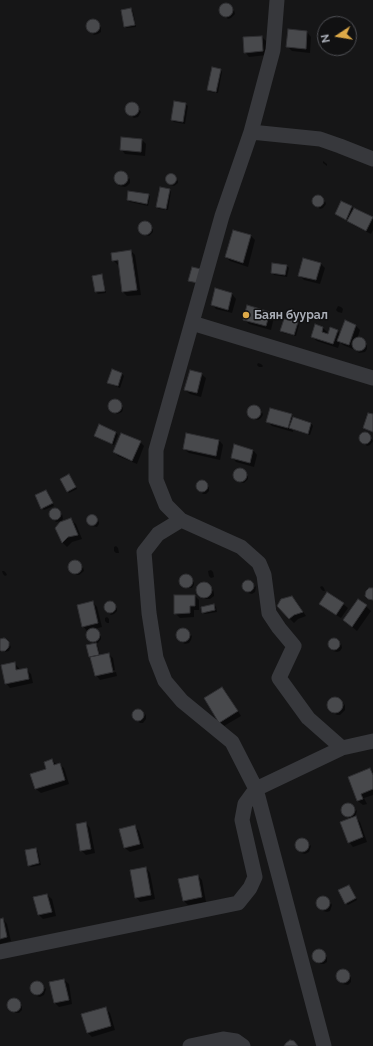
<!DOCTYPE html>
<meta charset="utf-8">
<style>
body{margin:0}
#map{position:relative;width:373px;height:1046px;overflow:hidden;background:#161617;font-family:Raleway,sans-serif}
canvas{display:block}
.north{position:absolute;left:317px;top:16px;width:40px;height:40px;box-sizing:border-box;background:#111112;border:1px solid #4e4f54;border-radius:50%;rotate:258deg;font-size:11px;font-weight:700;line-height:16px;text-align:center;color:#a9adb6}
.north::after{content:'';display:block;margin:auto;width:14px;height:18px;background:#dda948;clip-path:polygon(50% 0,100% 100%,50% 72%,0 100%)}
</style>
<div id="map">
<canvas width="373" height="1046"></canvas>
<div class="north">N</div>
</div>
<script>
const g = document.querySelector('canvas').getContext('2d');
g.lineJoin = 'round';
function paint(path, color) {
  g.fillStyle = color;
  g.fill(path, 'evenodd');
}
function shape(rows) {
  const path = new Path2D();
  for (const r of rows) {
    if (r.length === 3) {
      path.moveTo(r[0] + r[2], r[1]);
      path.arc(r[0], r[1], r[2], 0, 2 * Math.PI);
      continue;
    }
    path.moveTo(r[0], r[1]);
    for (let i = 2; i < r.length; i += 2) path.lineTo(r[i], r[i + 1]);
  }
  return path;
}
function trace(path, color, width, dash) {
  g.strokeStyle = color;
  g.lineWidth = width;
  g.lineCap = dash ? 'butt' : 'round';
  g.setLineDash(dash || []);
  g.stroke(path);
}
function write(font, color, halo, rows, align = 'center') {
  g.font = font + ' Raleway,sans-serif';
  g.lineWidth = 3;
  g.setLineDash([]);
  g.textBaseline = 'middle';
  g.strokeStyle = halo;
  g.fillStyle = color;
  for (const [text, x, y, turn = 0] of rows) {
    g.save();
    g.translate(x, y);
    g.rotate((+turn || 0) * Math.PI / 180);
    g.textAlign = isNaN(turn) ? turn : align;
    if (halo) g.strokeText(text, 0, 0);
    g.fillText(text, 0, 0);
    g.restore();
  }
}
const shadow = shape([
 [229,5,234,10,235,14,231,18,228,19,221,12,221,9,223,6],
 [131,9,133,11,136,27,127,28,124,26],
 [90,21,96,21,101,26,101,32,98,34,94,35,87,28,87,24],
 [289,30,307,32,311,37,310,53,292,51,287,46],
 [262,37,266,41,267,55,249,57,245,52],
 [220,70,222,72,218,93,210,92,208,89],
 [132,103,135,104,141,112,138,117,134,118,131,116,126,110,128,105],
 [185,104,188,106,185,124,174,122,172,120],
 [142,140,146,144,145,156,125,154,121,149],
 [323,161,327,164,327,166,323,163],
 [120,172,124,173,130,179,130,183,127,186,125,187,119,186,115,180,116,174],
 [171,175,174,176,178,181,178,183,174,186,171,185,167,179,167,176],
 [169,190,171,192,168,210,159,209,157,207],
 [148,195,150,197,148,206,130,202,128,200],
 [316,196,320,197,325,201,326,204,323,208,320,209,314,203,314,199],
 [341,202,373,219,373,230,371,234,353,225,348,221,338,216,336,214],
 [143,222,148,223,153,229,153,232,149,236,143,234,139,228,140,225],
 [234,231,251,236,255,240,248,267,230,261,226,257],
 [131,251,135,255,141,295,127,296,123,292,119,265,118,265,113,260],
 [320,263,325,268,320,284,304,280,299,275],
 [287,266,289,268,287,277,274,275,272,272],
 [101,275,103,277,106,293,98,294,96,292],
 [232,294,236,299,232,313,216,309,212,304],
 [338,306,341,307,343,309,342,313,338,312,336,310],
 [270,312,274,317,271,330,249,324,244,319],
 [345,322,356,326,360,330,357,339,362,339,367,345,367,349,365,352,359,353,354,348,353,349,343,345,340,342,338,348,317,341,312,337,323,328,327,332,326,334,328,335,337,331,341,334],
 [297,323,299,325,296,336,283,333,281,331],
 [258,363,261,364,263,366,262,367,259,367,257,365],
 [122,374,124,376,120,388,110,384,108,382],
 [201,374,206,378,201,397,190,394,185,390],
 [112,401,117,401,122,405,123,409,122,412,117,414,111,410,110,404],
 [254,406,258,407,261,409,263,415,261,418,258,420,254,419,249,414,249,410,251,407],
 [291,415,295,418,311,423,313,426,310,435,293,430,293,432,272,426,268,422],
 [100,426,116,433,118,435,114,445,97,438,95,436],
 [364,433,369,435,373,441,370,445,367,446,361,441,360,438,361,435],
 [219,440,223,445,220,460,189,453,184,449],
 [140,442,144,446,137,464,118,456,114,452],
 [253,450,257,455,254,467,236,462,232,457],
 [239,469,243,470,248,476,248,479,244,483,238,482,234,476,235,471],
 [69,475,77,489,69,493,67,491],
 [200,481,204,481,209,486,209,491,206,494,203,494,197,488,197,483],
 [46,491,48,493,54,506,44,510,42,508],
 [55,509,60,511,62,514,63,519,61,521,56,522,51,517,50,514,52,511],
 [91,516,95,517,99,522,99,524,97,527,92,526,88,521,88,518],
 [71,520,76,524,82,539,72,542,67,547,63,543,56,528],
 [116,546,118,548,119,553,116,553,114,551,114,547],
 [72,561,76,561,80,563,83,567,84,571,79,575,75,575,70,570,69,566],
 [211,570,213,572,214,577,211,578,209,576,208,571],
 [2,571,4,571,6,573,7,575,5,576,3,574],
 [183,576,189,576,194,581,194,585,192,588,185,588,183,586,181,583,181,579],
 [249,580,252,582,256,587,255,592,252,594,248,593,243,588,244,582],
 [202,583,207,583,213,589,214,594,214,596,210,599,204,599,198,593,197,589,198,587],
 [322,586,324,588,325,591,323,591,321,589,320,587],
 [195,596,199,600,199,610,194,610,194,617,180,618,175,613],
 [292,597,296,601,306,616,298,619,294,623,289,618],
 [359,600,371,611,357,631,344,620],
 [93,602,97,607,102,627,94,629,101,635,101,639,98,643,95,643,96,644,88,637,87,636,89,630,87,631,83,626],
 [110,602,117,607,117,611,114,614,111,615,106,611,105,606,107,603],
 [343,604,348,608,341,618,325,608],
 [214,605,216,607,217,612,205,614,203,612],
 [107,617,109,619,109,623,107,623,105,621,105,618],
 [182,629,186,630,192,636,191,640,189,643,185,644,181,642,178,638,177,634,178,630],
 [335,639,341,643,342,648,340,651,337,652,333,651,331,649,329,644,330,641],
 [0,640,5,640,9,643,11,647,9,651,4,652,0,649],
 [96,644,98,646,100,656,108,654,113,658,115,670,97,674,97,676,116,672,117,676,100,680,96,675,92,659,90,657],
 [14,663,19,668,19,671,26,669,31,674,33,683,10,688,6,683],
 [222,688,226,692,241,716,224,726,220,722],
 [334,698,339,699,345,705,345,710,340,715,337,715,333,713,328,706,329,702],
 [139,709,146,715,146,719,143,723,140,723,134,718,133,714,136,710],
 [52,760,57,765,59,764,64,768,69,784,41,793,36,789,31,775,47,769],
 [370,769,373,772,373,795,364,798,367,804,363,805,358,801,349,777],
 [346,804,352,805,355,808,357,811,355,817,360,822,367,842,353,847,349,842,352,819,347,817,342,812,343,806],
 [86,823,90,828,95,853,86,855,81,850],
 [134,826,139,831,144,848,130,852,125,848],
 [301,839,306,840,309,843,311,846,309,852,305,854,301,853,296,847,297,841],
 [36,849,38,851,41,865,31,867,29,865],
 [146,868,150,873,155,899,140,902,136,897],
 [198,876,202,880,206,902,188,905,184,901],
 [349,886,357,900,348,905,346,903],
 [47,895,52,899,56,916,43,919,38,914],
 [322,898,328,899,330,901,332,905,330,911,327,912,323,911,318,905,319,900],
 [3,919,7,924,11,941,0,944,0,920],
 [318,950,321,951,327,956,327,962,324,964,318,964,313,958,313,954],
 [341,970,345,971,351,976,351,982,348,985,342,984,337,978,337,974],
 [64,980,69,984,72,1004,59,1007,55,1003],
 [36,982,42,983,46,989,44,995,40,997,36,996,31,990,31,986],
 [16,999,22,1004,22,1010,19,1013,15,1013,8,1006,8,1003,11,1000],
 [105,1008,110,1013,115,1030,92,1037,88,1033]
]);
const building = shape([
 [226,10,7],
 [131,8,135,25,124,27,121,10,131,8],
 [93,26,7],
 [288,29,307,31,306,49,286,47,288,29],
 [262,36,263,51,244,53,243,37,262,36],
 [212,67,221,69,216,92,207,90,212,67],
 [174,101,186,103,183,122,171,120,174,101],
 [132,109,7],
 [121,137,142,139,141,152,120,150,121,137],
 [121,178,7],
 [171,179,5.5],
 [160,187,170,189,166,209,156,207,160,187],
 [128,191,149,194,147,204,127,200,128,191],
 [318,201,6],
 [341,201,352,206,346,220,335,214,341,201],
 [354,208,373,217,366,231,347,221,354,208],
 [145,228,7],
 [233,230,251,235,243,263,225,257,233,230],
 [131,250,137,290,122,292,118,260,112,261,111,253,131,250],
 [303,258,321,263,316,280,298,276,303,258],
 [272,263,287,265,285,275,271,273,272,263],
 [192,267,201,269,198,283,188,281,192,267],
 [102,274,105,291,95,292,92,276,102,274],
 [215,288,232,293,228,310,211,305,215,288],
 [247,305,270,312,266,326,243,320,247,305],
 [284,319,298,322,294,335,280,331,284,319],
 [345,320,356,325,349,345,337,341,345,320],
 [315,324,323,327,322,332,328,334,330,327,338,330,333,344,311,337,315,324],
 [359,344,7],
 [112,369,122,373,118,386,107,383,112,369],
 [190,370,202,373,197,393,184,390,190,370],
 [115,406,7],
 [254,412,7],
 [270,408,292,414,288,428,266,422,270,408],
 [368,413,373,414,373,432,363,428,368,413],
 [293,417,311,423,308,434,289,428,293,417],
 [99,424,116,432,112,444,94,436,99,424],
 [365,438,6],
 [121,433,141,441,132,461,113,452,121,433],
 [186,433,219,440,216,456,183,449,186,433],
 [234,444,253,450,250,463,231,458,234,444],
 [240,475,7],
 [69,474,76,487,67,492,60,479,69,474],
 [202,486,6],
 [46,490,53,503,41,509,35,495,46,490],
 [55,514,6],
 [92,520,5.5],
 [71,518,78,535,68,537,62,543,55,528,60,522,71,518],
 [75,567,7],
 [186,581,7],
 [248,586,6],
 [204,590,8],
 [369,588,373,588,373,600,368,599,365,596,366,591,369,588],
 [327,592,344,603,336,615,319,604,327,592],
 [174,595,195,595,195,606,190,606,190,613,174,614,174,595],
 [292,596,303,612,294,615,289,619,277,606,281,599,292,596],
 [358,599,367,605,352,627,343,620,358,599],
 [110,607,6],
 [93,601,98,623,82,627,77,605,93,601],
 [214,604,215,610,202,613,201,607,214,604],
 [183,635,7],
 [93,635,7],
 [334,644,6],
 [4,638,6,639,9,642,9,646,8,648,5,651,1,651,0,650,0,639,4,638],
 [96,643,99,655,89,657,86,645,96,643],
 [109,653,113,672,95,676,90,657,109,653],
 [15,662,16,670,27,668,29,679,5,684,1,665,15,662],
 [222,687,238,711,219,723,204,698,222,687],
 [335,705,8],
 [138,715,6],
 [52,759,54,765,60,763,65,780,35,789,30,774,46,769,44,762,52,759],
 [370,768,373,775,373,789,361,794,363,799,357,801,348,777,370,768],
 [348,810,7],
 [356,816,363,837,348,843,340,822,356,816],
 [86,822,91,849,80,851,76,824,86,822],
 [135,825,140,844,124,848,119,829,135,825],
 [302,845,7],
 [36,848,39,863,28,866,25,850,36,848],
 [146,867,151,895,135,898,130,870,146,867],
 [198,875,202,897,183,901,178,879,198,875],
 [349,885,356,898,345,904,338,890,349,885],
 [47,894,52,912,38,915,33,897,47,894],
 [323,903,7],
 [3,918,7,937,0,939,0,919,3,918],
 [319,956,7],
 [343,976,7],
 [64,979,69,1000,54,1003,49,982,64,979],
 [37,988,7],
 [14,1005,7],
 [106,1007,111,1026,87,1033,81,1014,106,1007],
 [290,1040,294,1041,298,1046,284,1046,286,1043,290,1040]
]);
const street = shape([
 [277,0,273,50,251,132,222,216,156,450,156,480,166,505,181,520,241,547,259,563,264,575,269,613,279,628,294,646,279,678,308,718,342,748],
 [251,132,320,139,340,146,373,159],
 [192,323,373,378],
 [181,520,158,534,144,552,149,613,156,658,165,681,182,701,232,742,256,789,324,1046],
 [0,952,238,903,250,888,255,877,242,820,245,804,256,789,342,748,373,741],
 [190,1046,223,1039,236,1041,243,1046]
]);
const markers = [
 [246,315,4,"#dda948"]
];
const poiNames = [
 ["Баян буурал",254,315]
];
paint(shadow, '#0007');
paint(building, '#48494c');
trace(building, '#303033', 1);
trace(street, '#37383c', 15);
for (const [x, y, r, color] of markers) {
  const dot = new Path2D();
  dot.arc(x, y, r, 0, 2 * Math.PI);
  g.fillStyle = color;
  g.fill(dot);
  trace(dot, '#111112', 1.5);
}
write('bold 12px', '#a9adb6', '#111112', poiNames, 'left');
</script>
